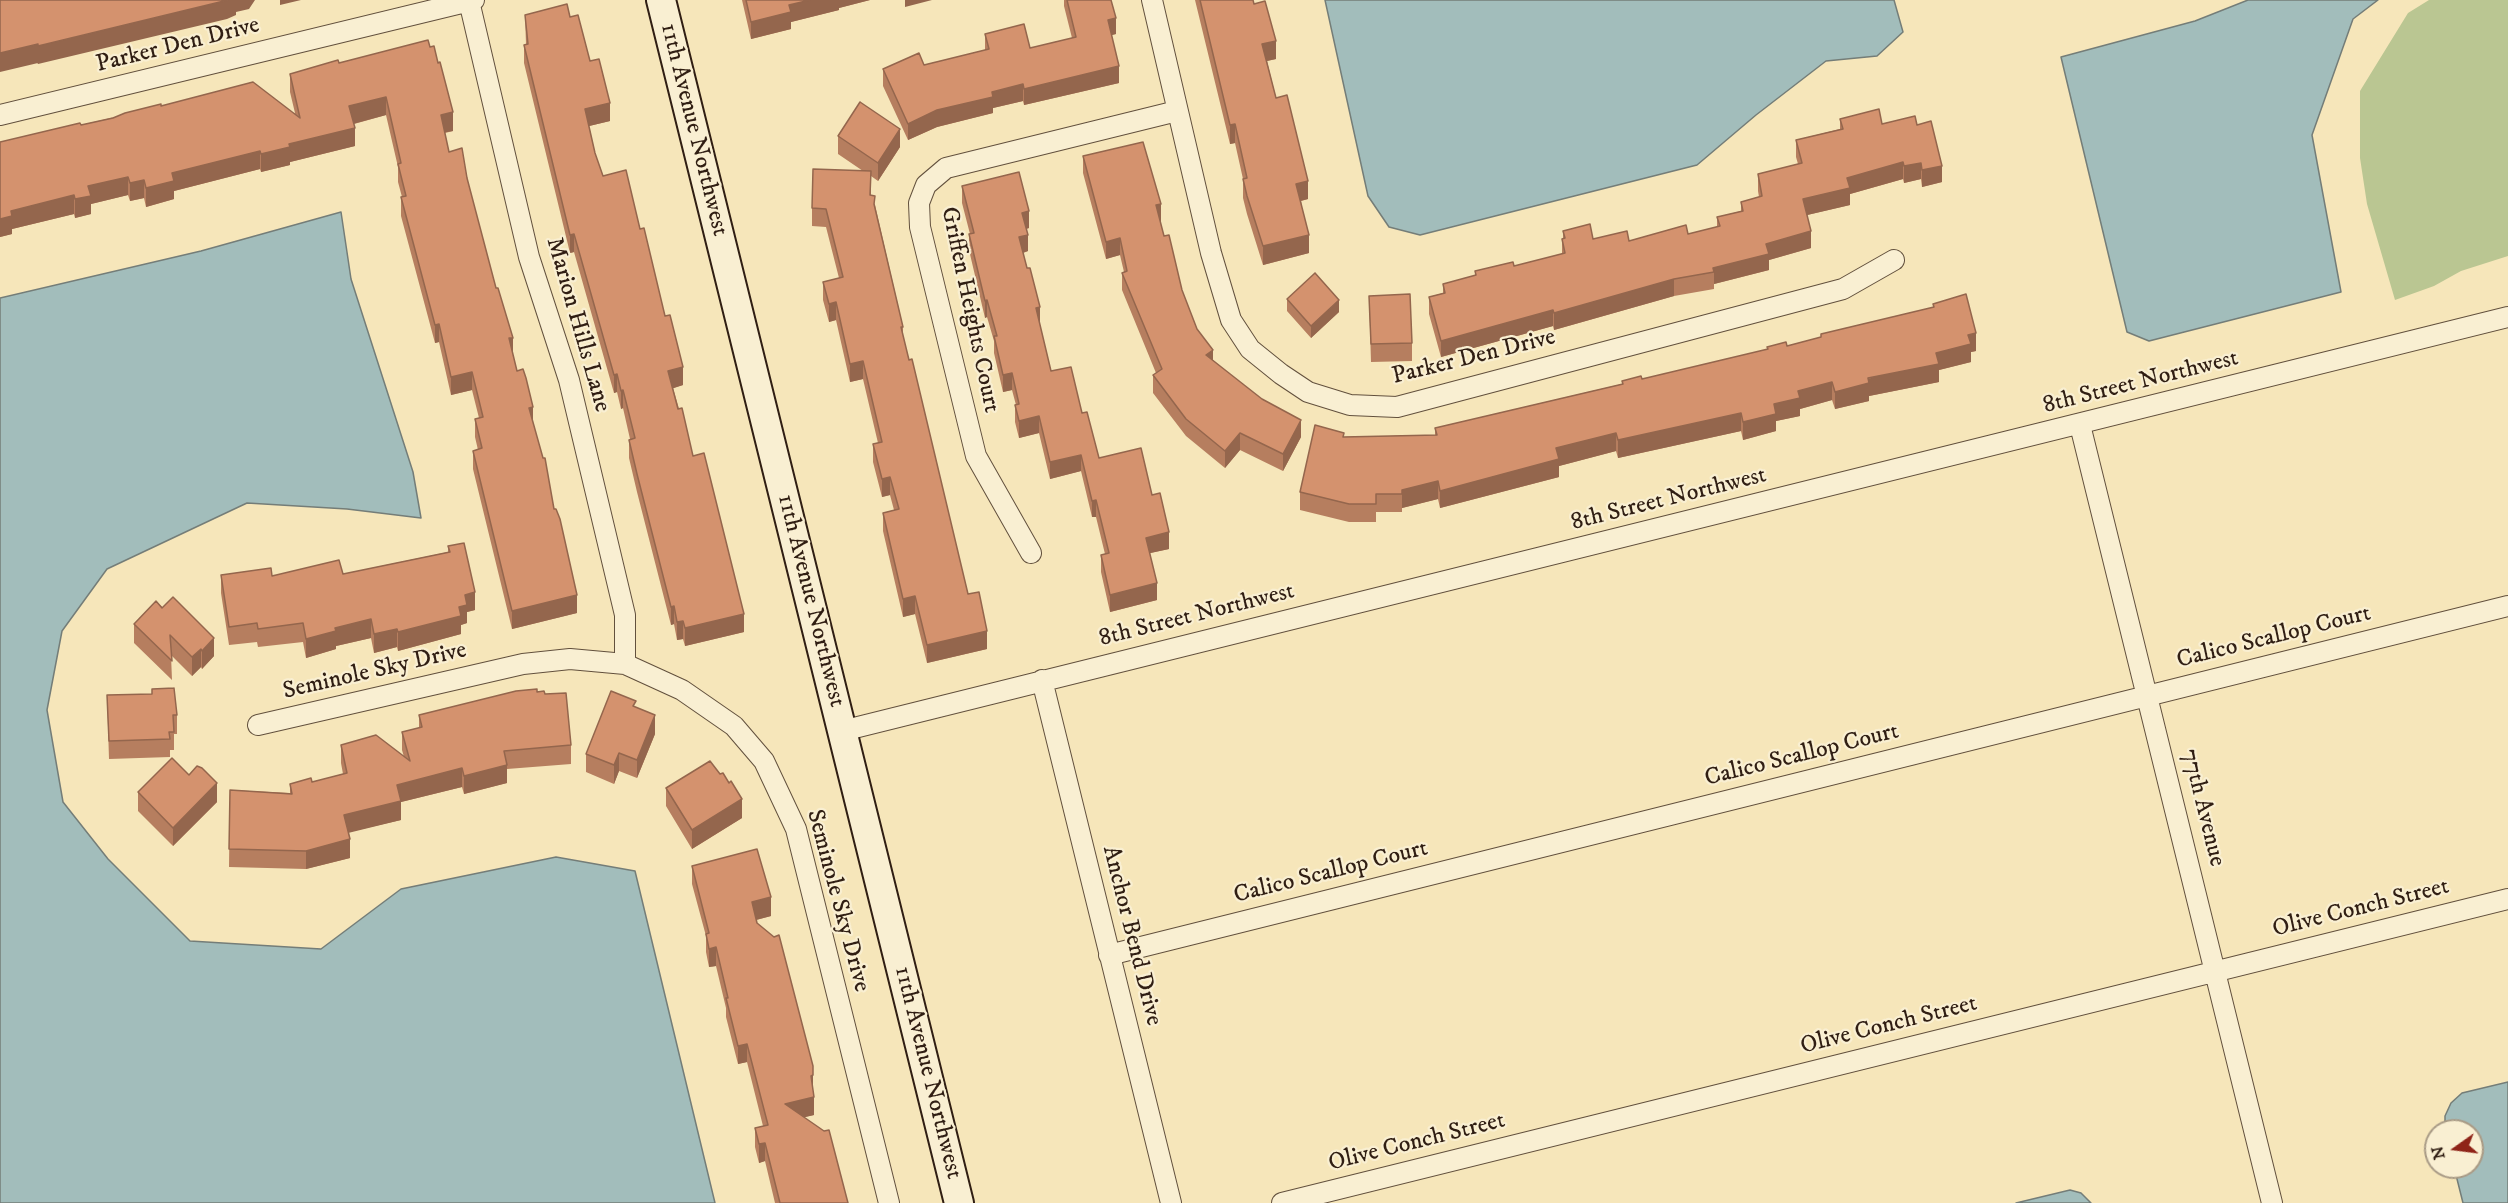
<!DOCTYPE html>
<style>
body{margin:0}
#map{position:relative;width:2508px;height:1203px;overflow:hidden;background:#f6e6ba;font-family:"IM FELL DW Pica",serif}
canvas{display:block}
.north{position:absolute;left:2424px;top:1119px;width:60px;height:60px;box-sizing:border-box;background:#f9efd2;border:2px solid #a99b86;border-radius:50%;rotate:256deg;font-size:16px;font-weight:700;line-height:24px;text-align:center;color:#301e13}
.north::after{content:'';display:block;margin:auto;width:21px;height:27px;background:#8f2418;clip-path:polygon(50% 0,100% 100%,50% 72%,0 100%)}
</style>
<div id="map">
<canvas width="2508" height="1203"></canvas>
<div class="north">N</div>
</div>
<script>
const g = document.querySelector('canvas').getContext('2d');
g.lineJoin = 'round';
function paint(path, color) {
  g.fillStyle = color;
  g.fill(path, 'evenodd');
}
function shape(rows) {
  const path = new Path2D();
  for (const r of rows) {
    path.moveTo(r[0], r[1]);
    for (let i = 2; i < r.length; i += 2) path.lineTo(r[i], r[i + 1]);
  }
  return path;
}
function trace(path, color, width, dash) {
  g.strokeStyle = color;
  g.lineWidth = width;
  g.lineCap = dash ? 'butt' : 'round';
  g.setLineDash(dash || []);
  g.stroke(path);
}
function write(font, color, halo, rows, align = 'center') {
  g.font = font + ' "IM FELL DW Pica",serif';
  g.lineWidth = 4.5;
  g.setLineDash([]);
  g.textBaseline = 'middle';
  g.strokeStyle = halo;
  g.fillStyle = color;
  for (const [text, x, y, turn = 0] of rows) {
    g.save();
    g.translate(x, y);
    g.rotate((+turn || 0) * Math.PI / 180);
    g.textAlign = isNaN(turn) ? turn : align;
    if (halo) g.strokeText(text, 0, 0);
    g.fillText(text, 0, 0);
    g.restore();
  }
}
const green = shape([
 [2429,0,2508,0,2508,256,2461,271,2434,286,2395,300,2367,204,2360,158,2360,91,2408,13]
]);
const water = shape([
 [1325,0,1894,0,1903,32,1877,56,1826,61,1756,115,1697,165,1420,235,1389,227,1368,196,1325,0],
 [2248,0,2378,0,2353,19,2312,135,2341,292,2149,341,2127,332,2061,57,2195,21,2248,0],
 [341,212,351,279,413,472,421,518,347,509,247,503,107,569,62,631,47,710,63,802,108,859,190,941,321,949,401,889,556,857,635,871,715,1203,0,1203,0,298,201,251,341,212],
 [2508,1082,2508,1203,2463,1203,2454,1167,2472,1167,2472,1131,2445,1131,2445,1116,2451,1103,2462,1093,2508,1082],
 [2070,1190,2081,1193,2091,1203,2016,1203,2070,1190]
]);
const street = shape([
 [1152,0,1211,253,1231,320,1250,349,1281,374,1308,392,1350,405,1397,407,1843,289,1894,260],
 [469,1,529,257,569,380,625,615,625,664],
 [0,115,474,0],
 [2080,425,2272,1203],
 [1031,553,976,456,920,227,919,203,926,185,946,168,1177,111],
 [1042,680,1171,1203],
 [258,725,523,664,570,659,625,664,682,690,734,726,764,761,796,829,889,1203],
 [842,731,2508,317],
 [1109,955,2508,606],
 [1282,1203,2508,899]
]);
const secondary = shape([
 [661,0,959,1203]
]);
const wall = shape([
 [742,0,870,0,839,8,839,10,791,22,791,29,751,39],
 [1064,0,1111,0,1116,34,1111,35,1119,83,1024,105,1023,101,993,108,993,113,937,127,908,140,883,86,883,69,924,65,985,50,985,34,1030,48,1072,38,1064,6],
 [1195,0,1253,0,1276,59,1267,61,1276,98,1308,199,1301,201,1309,253,1263,265,1247,214,1243,198,1243,179,1235,143,1230,144],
 [525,15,570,17,590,61,610,121,589,126,595,153,603,176,640,229,683,385,673,388,744,632,685,646,683,639,677,640,674,624,671,625,637,492,629,458,629,440,630,439,623,408,621,409,617,392,614,393,574,252,570,253,524,63,524,45,526,44],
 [339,63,453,131,445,133,449,152,467,178,517,371,533,423,577,613,512,629,473,469,473,451,478,450,475,437,475,419,479,418,472,390,451,395,439,342,435,343,401,216,401,197,402,197,398,182,398,167,386,115,354,124,355,146,290,162,290,165,261,172,260,169,174,191,174,199,146,207,144,198,130,201,128,195,91,204,91,214,75,218,74,214,12,229,12,234,0,237,0,142,81,125,161,106,295,113,290,92,290,74],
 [1840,119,1882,124,1917,125,1942,182,1922,187,1921,179,1904,183,1903,179,1850,194,1850,205,1807,215,1811,248,1769,260,1769,270,1714,284,1714,289,1674,296,1554,330,1553,326,1441,357,1429,314,1429,297,1443,293,1443,284,1475,276,1475,271,1514,266,1562,254,1562,239,1563,239,1563,231,1593,239,1629,241,1688,234,1717,227,1717,217,1741,211,1741,202,1759,197,1758,191,1758,174,1798,164,1796,157,1796,140,1840,129],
 [838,136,900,147,878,181,871,176,871,195,875,205,903,327,903,337,968,594,987,649,927,663,915,614,903,617,883,531,883,513,894,510,890,495,882,497,873,462,873,444,878,443,863,379,850,382,836,320,829,322,823,300,823,282,839,278,826,227,812,226,812,208,863,171,838,154],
 [1083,156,1161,221,1160,221,1164,236,1182,290,1197,329,1213,360,1301,437,1283,471,1240,450,1225,468,1186,436,1153,393,1153,375,1156,373,1122,290,1122,273,1124,272,1120,255,1106,259,1083,173],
 [962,186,1029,228,1026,229,1028,251,1023,253,1051,371,1082,413,1099,458,1152,495,1169,549,1150,553,1157,600,1110,612,1101,572,1101,555,1105,554,1096,517,1092,517,1081,471,1050,479,1039,433,1019,438,1015,422,1015,405,1016,405,1012,390,1003,392,994,353,994,341,987,317,985,318,969,250,969,234,970,234,962,203],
 [1369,296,1412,343,1412,361,1371,362],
 [1287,299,1339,312,1311,338,1287,311],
 [1933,304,1976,351,1971,352,1971,362,1939,370,1939,382,1869,396,1869,401,1835,409,1832,400,1800,409,1800,416,1776,421,1776,431,1743,440,1741,431,1618,458,1616,451,1559,466,1559,477,1440,508,1438,499,1402,508,1402,512,1376,512,1376,522,1349,522,1300,510,1300,492,1344,437,1435,435,1435,428,1622,384,1622,381,1642,379,1787,346,1821,337,1821,334,1933,308],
 [448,546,475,610,467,612,467,623,461,625,461,634,398,651,397,647,374,653,371,638,336,646,336,649,306,658,303,642,258,647,257,642,229,645,221,593,221,575,272,576,343,574,448,552],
 [156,601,214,656,202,669,201,667,192,676,171,655,172,680,134,643,134,624],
 [537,692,545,694,571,745,571,764,507,769,507,783,464,794,462,787,401,802,401,820,349,832,350,858,306,869,229,867,230,790,290,793,290,784,312,782,343,774,341,763,341,745,404,757,402,750,402,732,419,728,419,715],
 [107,695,177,715,177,734,174,734,174,750,170,750,170,757,109,759],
 [636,707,655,734,637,778,619,771,614,784,586,772,586,754],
 [720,774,742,818,692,849,666,806,666,788],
 [189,775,217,802,173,846,138,811,138,792],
 [692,866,771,916,756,920,813,1093,814,1115,804,1117,848,1203,775,1203,765,1161,759,1163,755,1147,755,1128,763,1126,747,1062,738,1064,726,1017,726,1008,716,966,709,967,706,952,706,936,692,884]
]);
const shadedWall = shape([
 [228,0,255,0,249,9,236,12,236,15,227,19,38,64,38,46],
 [280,0,301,0,280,5],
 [810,0,870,0,839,8,839,10,791,22,791,29,751,39,751,22,789,5],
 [905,0,932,0,905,7],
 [1116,18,1116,34,1108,36,1108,20],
 [1276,41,1276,59,1262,62,1262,44],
 [38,44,38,63,0,72,0,53],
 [1119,66,1119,83,1024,105,1024,89],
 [1023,84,1023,101,993,108,993,113,937,127,908,140,908,124,937,110,992,92],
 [386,97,386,115,349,125,349,106],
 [610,103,610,121,585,127,585,109],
 [453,112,453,131,441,133,441,115],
 [1235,124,1235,143,1230,144,1230,125],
 [355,128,355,146,290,162,290,165,261,172,261,154,289,144],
 [900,129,900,147,878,181,878,163],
 [260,151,260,169,174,191,174,199,146,207,146,188,172,173],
 [1903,162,1903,179,1850,194,1850,205,1803,216,1803,199,1847,178],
 [1921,163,1921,179,1904,183,1904,166],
 [1942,166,1942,182,1922,187,1922,170],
 [128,177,128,195,91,204,91,214,75,218,75,199,88,186],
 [144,180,144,198,130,201,130,183],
 [1308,181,1308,199,1296,202,1296,184],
 [74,195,74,214,12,229,12,234,0,237,0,219,11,211],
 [1161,204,1161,221,1156,222,1156,205],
 [1029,211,1029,228,1022,230,1022,213],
 [1811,231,1811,248,1769,260,1769,270,1714,284,1714,272,1713,268,1766,244],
 [574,234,574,252,570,253,570,235],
 [1028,235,1028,251,1019,254,1019,237],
 [1309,235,1309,253,1263,265,1263,246],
 [1120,238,1120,255,1106,259,1106,242],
 [1674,279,1674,296,1554,330,1554,313],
 [987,300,987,317,985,318,985,301],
 [1339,300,1339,312,1311,338,1311,326],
 [836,302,836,320,829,322,829,304],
 [1040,307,1040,324,1036,325,1036,308],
 [1553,310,1553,326,1441,357,1441,341],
 [439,324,439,342,435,343,435,325],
 [1976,333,1976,351,1971,352,1971,362,1939,370,1939,382,1869,396,1869,401,1835,409,1835,392,1936,353,1968,335],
 [509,338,513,338,513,356],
 [1213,350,1213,367,1206,355],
 [863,361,863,379,850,382,850,364],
 [683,367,683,385,668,390,668,371],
 [472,372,472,390,451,395,451,377],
 [1012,373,1012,390,1003,392,1003,375],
 [617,374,617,392,614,393,614,375],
 [1832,382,1832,400,1800,409,1800,416,1776,421,1776,431,1743,440,1743,422,1798,391],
 [623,390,623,408,621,409,621,391],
 [533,407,533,425,529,408],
 [1741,413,1741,431,1618,458,1618,440],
 [1039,416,1039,433,1019,438,1019,421],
 [1301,420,1301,437,1283,471,1283,454],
 [1240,433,1240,450,1225,468,1225,451],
 [1616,433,1616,451,1559,466,1559,477,1440,508,1440,491,1556,448],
 [1081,455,1081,471,1050,479,1050,462],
 [890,477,890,495,882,497,882,479],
 [1438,481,1438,499,1402,508,1402,490],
 [1096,500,1096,517,1092,517,1092,501],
 [1169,532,1169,549,1146,554,1146,538],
 [1157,583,1157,600,1110,612,1110,595],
 [475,592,475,610,467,612,467,623,461,625,461,634,398,651,398,632,459,607,465,595],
 [577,595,577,613,512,629,512,611],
 [915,596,915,614,903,617,903,599],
 [674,606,674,624,671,625,671,607],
 [744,614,744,632,685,646,685,628],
 [371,619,371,638,336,646,336,649,306,658,306,639,335,628],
 [683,621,683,639,677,640,677,622],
 [397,629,397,647,374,653,374,634],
 [987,631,987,649,927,663,927,645],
 [214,638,214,656,202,669,202,651],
 [201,649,201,667,192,676,192,657],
 [655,715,655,734,637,778,637,760],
 [619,753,619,771,614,784,614,765],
 [507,765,507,783,464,794,464,776],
 [462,768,462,787,401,802,401,820,344,834,344,815,397,785],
 [217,783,217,802,173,846,173,828],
 [742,799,742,818,692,849,692,830],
 [350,839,350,858,306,869,306,851],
 [771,897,771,916,752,921,752,902],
 [716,947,716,966,709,967,709,949],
 [747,1044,747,1062,738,1064,738,1046],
 [813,1075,813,1094,811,1076],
 [814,1097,814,1115,785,1122,785,1104],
 [765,1143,765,1161,759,1163,759,1144]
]);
const building = shape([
 [0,0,228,0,38,46,38,44,0,53,0,0],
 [746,0,810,0,789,5,791,12,751,22,746,0],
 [1067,0,1111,0,1116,18,1108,20,1119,66,1024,89,1023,84,992,92,993,97,937,110,908,124,883,69,919,53,924,65,989,49,985,34,1024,24,1030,48,1076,37,1067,0],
 [1200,0,1253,0,1254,4,1265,1,1276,41,1262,44,1276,98,1287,95,1308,181,1296,184,1309,235,1263,246,1247,196,1243,179,1247,178,1235,124,1230,125,1200,0],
 [567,4,570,17,578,15,590,61,599,59,610,103,585,109,595,153,603,176,626,170,640,229,644,228,665,316,670,315,683,367,668,371,678,409,682,408,693,456,704,453,744,614,685,628,683,621,677,622,674,606,671,607,637,474,629,440,635,438,623,390,621,391,617,374,614,375,574,234,570,235,524,45,528,44,525,15,567,4],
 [428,40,430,47,434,46,438,63,440,62,453,112,441,115,449,152,462,148,467,178,496,288,498,288,513,338,509,338,517,371,523,369,526,378,533,407,529,408,543,458,545,458,554,509,556,509,560,519,577,595,512,611,473,451,482,448,475,419,483,417,472,372,451,377,439,324,435,325,401,197,406,196,398,164,401,163,386,97,349,106,355,128,289,144,290,147,261,154,260,151,172,173,174,181,146,188,144,180,130,183,128,177,88,186,91,196,75,199,74,195,11,211,12,216,0,219,0,142,80,123,81,125,113,118,125,113,161,104,161,106,253,82,300,118,290,74,338,60,339,63,428,40],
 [860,102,900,129,878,163,838,136,860,102],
 [1879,109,1882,124,1915,116,1917,125,1931,121,1942,166,1922,170,1921,163,1904,166,1903,162,1847,178,1850,188,1803,199,1811,231,1766,244,1769,254,1713,268,1714,272,1674,279,1554,313,1553,310,1441,341,1429,297,1445,293,1443,284,1476,275,1475,271,1513,262,1514,266,1565,253,1562,239,1565,238,1563,231,1590,224,1593,239,1627,231,1629,241,1686,225,1688,234,1720,226,1717,217,1743,211,1741,202,1762,196,1758,174,1802,163,1796,140,1843,129,1840,119,1879,109],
 [1143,142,1161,204,1156,205,1164,236,1169,235,1182,290,1197,329,1213,350,1206,355,1262,399,1301,420,1283,454,1240,433,1225,451,1186,419,1153,375,1162,369,1122,273,1127,271,1120,238,1106,242,1083,156,1143,142],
 [813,169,871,171,870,195,875,196,874,204,903,327,901,327,909,360,912,359,968,594,979,592,987,631,927,645,915,596,903,599,883,513,899,509,890,477,882,479,873,444,882,442,863,361,850,364,836,302,829,304,823,282,843,277,826,209,812,208,813,169],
 [1019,172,1029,211,1022,213,1028,235,1019,237,1027,268,1030,268,1040,307,1036,308,1051,371,1071,367,1082,413,1087,412,1099,458,1141,448,1152,495,1160,493,1169,532,1146,538,1157,583,1110,595,1101,555,1109,553,1096,500,1092,501,1081,455,1050,462,1039,416,1019,421,1015,405,1019,404,1012,373,1003,375,994,336,997,336,987,300,985,301,969,234,974,233,962,186,1019,172],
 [1315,273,1339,300,1311,326,1287,299,1315,273],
 [1410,294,1412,343,1371,344,1369,296,1410,294],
 [1966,294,1976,333,1968,335,1971,344,1936,353,1939,364,1868,378,1869,383,1835,392,1832,382,1798,391,1800,398,1774,404,1776,414,1743,422,1741,413,1618,440,1616,433,1556,448,1559,459,1440,491,1438,481,1402,490,1402,494,1376,494,1376,504,1349,504,1300,492,1315,425,1344,433,1343,437,1437,435,1435,428,1623,384,1622,381,1641,376,1642,379,1768,349,1767,347,1786,342,1787,346,1821,337,1821,334,1934,307,1933,304,1966,294],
 [464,543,475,592,465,595,467,605,459,607,461,616,398,632,397,629,374,634,371,619,335,628,336,631,306,639,303,623,258,629,257,623,229,627,221,575,271,568,272,576,339,560,343,574,450,552,448,546,464,543],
 [173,597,214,638,202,651,201,649,192,657,170,635,172,661,134,624,156,601,162,608,173,597],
 [174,688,177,715,173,715,174,732,169,732,170,739,109,741,107,695,152,694,152,689,174,688],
 [537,689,537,692,544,691,545,694,566,693,571,745,504,751,507,765,464,776,462,768,397,785,401,801,344,815,350,839,306,851,229,849,230,790,292,794,290,784,311,778,312,782,347,773,341,745,376,735,410,761,402,732,422,727,419,715,516,691,537,689],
 [611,691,636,701,633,706,655,715,637,760,619,753,614,765,586,754,611,691],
 [172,758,189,775,197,766,202,768,217,783,173,828,138,792,172,758],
 [710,761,720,774,723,773,729,783,731,781,742,799,692,830,666,788,710,761],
 [757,849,771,897,752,902,757,923,774,937,779,935,813,1066,813,1075,811,1076,814,1097,785,1104,824,1131,829,1130,848,1203,780,1203,765,1143,759,1144,755,1128,768,1125,747,1044,738,1046,726,998,728,998,716,947,709,949,706,934,709,933,692,866,757,849]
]);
const streetNames = [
 ["Parker Den Drive",178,46,-14],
 ["11th Avenue Northwest",693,130,76],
 ["Griffen Heights Court",969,310,78],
 ["Marion Hills Lane",577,325,74],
 ["Parker Den Drive",1474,358,-14],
 ["8th Street Northwest",2141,383,-14],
 ["8th Street Northwest",1669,500,-14],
 ["11th Avenue Northwest",810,601,76],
 ["8th Street Northwest",1197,616,-14],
 ["Calico Scallop Court",2274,638,-14],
 ["Seminole Sky Drive",375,672,-13],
 ["Calico Scallop Court",1802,756,-14],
 ["77th Avenue",2202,808,76],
 ["Calico Scallop Court",1331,873,-14],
 ["Seminole Sky Drive",837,901,75],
 ["Olive Conch Street",2361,909,-14],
 ["Anchor Bend Drive",1131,936,76],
 ["Olive Conch Street",1889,1026,-14],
 ["11th Avenue Northwest",927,1073,76],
 ["Olive Conch Street",1417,1143,-14]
];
paint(green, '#bac692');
paint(water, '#a2bdbb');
trace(water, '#747d78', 1.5);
trace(street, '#62503d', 22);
trace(secondary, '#301e13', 32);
trace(street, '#f9efd2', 20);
trace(secondary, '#f9efd2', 28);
paint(wall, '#b67e5f');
paint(shadedWall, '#94664d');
paint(building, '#d4926e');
trace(building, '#94664d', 1.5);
write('24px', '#301e13', '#f9efd2', streetNames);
</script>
